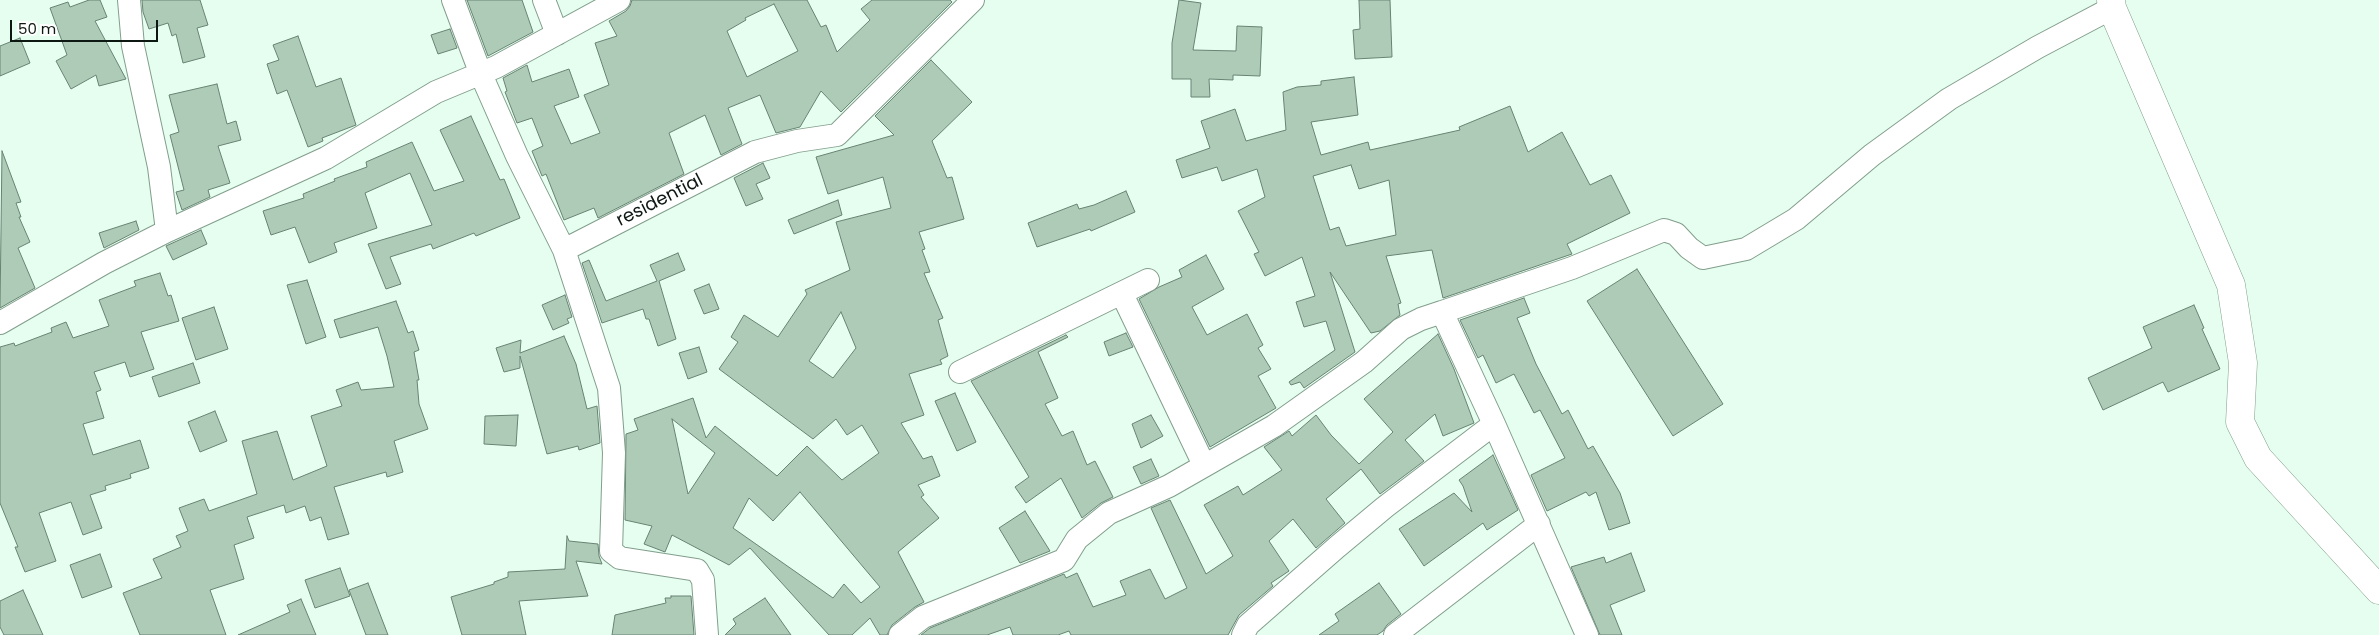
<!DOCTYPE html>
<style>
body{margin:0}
#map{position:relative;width:2379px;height:635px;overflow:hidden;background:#e6feef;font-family:Poppins,sans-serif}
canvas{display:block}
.scale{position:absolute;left:10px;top:20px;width:148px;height:22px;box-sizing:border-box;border:2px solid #0e1812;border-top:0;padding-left:6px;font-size:15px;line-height:18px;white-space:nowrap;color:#0e1812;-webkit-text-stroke:4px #fff;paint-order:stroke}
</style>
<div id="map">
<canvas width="2379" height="635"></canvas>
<div class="scale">50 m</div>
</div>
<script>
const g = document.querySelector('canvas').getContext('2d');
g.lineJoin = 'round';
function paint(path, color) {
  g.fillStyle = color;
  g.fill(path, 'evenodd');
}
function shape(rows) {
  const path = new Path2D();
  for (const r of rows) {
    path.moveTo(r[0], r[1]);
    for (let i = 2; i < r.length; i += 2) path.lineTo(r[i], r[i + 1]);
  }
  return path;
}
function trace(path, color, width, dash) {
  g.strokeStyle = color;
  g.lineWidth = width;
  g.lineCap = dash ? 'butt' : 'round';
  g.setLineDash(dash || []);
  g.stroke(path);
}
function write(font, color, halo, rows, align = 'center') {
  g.font = font + ' Poppins,sans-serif';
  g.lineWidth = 4;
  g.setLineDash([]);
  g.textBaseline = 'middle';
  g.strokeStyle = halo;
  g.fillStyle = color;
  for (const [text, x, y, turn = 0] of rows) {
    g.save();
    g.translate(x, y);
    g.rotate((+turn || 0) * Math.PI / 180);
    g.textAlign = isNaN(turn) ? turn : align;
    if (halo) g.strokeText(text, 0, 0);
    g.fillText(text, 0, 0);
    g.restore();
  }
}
const building = shape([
 [89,0,100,0,107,17,95,21,126,79,99,86,96,75,71,89,56,61,67,55,50,8,68,2,70,7,89,0],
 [142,0,200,0,208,25,197,28,205,57,183,63,176,34,172,36,168,23,149,29,143,12,142,0],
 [467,0,522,0,533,32,488,56,467,0],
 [632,0,807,0,821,27,826,25,837,52,870,20,861,9,872,0,950,0,952,2,841,112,821,91,800,127,776,133,760,95,728,108,742,144,721,155,705,115,669,133,684,174,598,218,594,208,564,220,546,174,542,176,532,151,543,146,532,118,517,123,505,92,507,91,503,78,527,65,532,82,569,69,579,97,554,106,571,144,600,133,584,95,609,85,595,43,617,36,609,21,626,11,630,6,632,0],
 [774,4,798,51,747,77,727,31,746,20,745,18,774,4],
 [1179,0,1201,3,1193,50,1236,51,1237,26,1262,27,1260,76,1233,75,1233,80,1209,79,1210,97,1191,97,1191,79,1172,79,1172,43,1179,0],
 [1359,0,1390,0,1392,57,1355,59,1353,30,1360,29,1359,0],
 [450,29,457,48,438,54,431,35,450,29],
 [298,36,316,87,341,78,356,125,322,138,323,141,308,147,287,90,277,94,267,64,279,60,273,45,298,36],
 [20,38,30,63,0,76,0,46,20,38],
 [931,60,972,102,932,141,947,178,952,177,964,219,919,232,925,249,922,250,930,272,924,273,943,318,938,320,948,356,940,360,942,364,909,374,924,415,901,423,923,459,932,456,940,476,918,485,924,495,921,497,939,518,898,552,924,602,915,607,892,625,887,635,880,635,870,618,852,635,829,635,750,548,729,565,672,535,665,552,644,544,652,526,625,520,626,434,638,430,634,419,693,398,706,438,715,426,777,476,807,446,842,480,879,453,862,425,847,435,836,419,813,439,719,369,738,342,731,337,744,315,778,337,807,294,805,290,850,270,836,222,891,208,883,177,828,194,816,157,894,135,875,116,931,60],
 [841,312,856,348,833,378,809,361,841,312],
 [672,419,715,453,688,494,672,419],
 [800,492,880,587,861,603,844,584,833,598,733,528,749,498,773,521,800,492],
 [1354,77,1358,115,1311,122,1321,155,1368,142,1370,150,1460,130,1459,127,1510,106,1528,152,1562,132,1590,185,1611,175,1630,213,1567,244,1572,254,1443,298,1432,250,1386,256,1401,303,1398,304,1400,315,1380,331,1371,333,1330,272,1355,352,1304,388,1300,382,1291,385,1289,382,1335,350,1326,321,1304,327,1296,302,1315,296,1302,257,1265,276,1254,254,1259,252,1238,211,1265,197,1257,169,1222,181,1217,167,1182,178,1176,160,1210,148,1201,121,1235,109,1246,141,1286,130,1283,92,1297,87,1321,85,1321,81,1354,77],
 [1351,165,1359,189,1389,180,1396,235,1346,246,1339,227,1330,230,1313,176,1351,165],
 [217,84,227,124,236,121,241,140,218,146,230,183,208,190,210,197,182,210,176,192,184,190,170,135,179,132,169,95,217,84],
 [471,116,500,180,504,179,520,218,476,236,474,233,433,249,431,244,390,257,401,284,386,289,368,244,432,225,410,173,365,193,377,228,334,243,337,252,309,263,295,227,271,235,263,211,304,198,303,194,335,181,334,179,367,167,366,162,412,142,434,191,464,181,440,130,471,116],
 [2,151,21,202,16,203,21,217,19,217,30,242,18,248,35,288,0,308,2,151],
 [763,163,770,178,756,184,763,199,746,206,734,178,763,163],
 [1126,191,1135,212,1091,231,1090,229,1037,247,1028,223,1077,204,1079,209,1094,205,1126,191],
 [838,200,842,215,794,234,788,220,838,200],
 [136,221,139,230,104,248,99,233,136,221],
 [201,230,207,244,173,260,166,246,201,230],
 [678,253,685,270,659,281,676,339,658,346,649,319,646,319,643,309,602,323,582,263,589,260,606,301,657,281,650,265,678,253],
 [1206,255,1224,289,1192,307,1207,335,1247,314,1263,345,1258,348,1271,369,1258,376,1276,408,1210,447,1139,299,1159,287,1182,277,1179,270,1206,255],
 [1637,269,1723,404,1673,436,1587,301,1637,269],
 [160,273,168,296,171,295,179,321,141,332,154,369,130,377,125,362,94,372,101,390,96,392,104,418,83,424,93,455,140,440,149,468,130,474,131,478,105,486,106,490,90,495,102,528,83,535,71,502,39,513,56,561,25,572,15,547,18,547,0,503,0,347,14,343,15,346,52,332,51,328,66,322,73,338,109,326,99,300,136,286,134,281,160,273],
 [307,280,326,337,306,344,287,285,307,280],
 [709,284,719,309,704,314,694,290,709,284],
 [565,295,572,317,567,319,569,323,553,330,542,305,565,295],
 [1524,298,1530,313,1517,318,1536,364,1562,414,1568,410,1588,449,1593,446,1620,493,1630,523,1609,530,1596,492,1589,496,1586,492,1547,511,1531,475,1565,458,1540,410,1534,413,1514,374,1496,383,1483,355,1478,358,1460,320,1524,298],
 [396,301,408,333,413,331,419,350,414,352,419,380,417,380,419,404,428,429,394,441,403,472,387,477,386,472,334,487,349,534,328,540,321,517,310,521,305,506,286,513,284,505,247,517,254,538,234,545,244,579,210,590,226,635,140,635,123,593,162,578,153,559,181,547,176,536,188,531,179,508,204,499,209,511,257,494,242,441,277,431,293,480,327,466,311,416,342,406,336,390,358,382,361,390,394,387,387,356,378,327,340,338,334,320,396,301],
 [2194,305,2204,328,2202,329,2220,369,2168,392,2163,382,2103,410,2088,378,2152,348,2143,327,2194,305],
 [214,307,228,349,196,360,182,318,214,307],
 [1126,333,1133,347,1109,356,1104,342,1126,333],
 [1438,334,1454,369,1474,423,1443,436,1435,414,1405,440,1424,461,1380,494,1361,469,1326,499,1345,523,1316,548,1293,519,1269,541,1289,571,1271,583,1273,586,1239,615,1228,635,1071,635,1069,631,1058,635,1013,635,1010,627,987,635,921,635,930,628,1064,574,1066,578,1077,573,1093,607,1126,595,1120,581,1150,569,1165,599,1187,588,1151,508,1170,500,1206,574,1233,556,1204,505,1238,486,1243,495,1282,470,1264,447,1289,431,1292,436,1316,415,1331,435,1359,464,1393,432,1364,399,1438,334],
 [1066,335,1068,337,1038,352,1058,398,1045,404,1062,436,1073,431,1087,465,1095,461,1113,497,1101,503,1082,518,1061,478,1026,503,1015,487,1029,477,971,381,1066,335],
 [564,336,576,364,587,409,597,406,600,443,579,450,578,446,547,454,520,356,520,368,504,372,496,348,521,340,520,353,564,336],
 [699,347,707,372,688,379,679,353,699,347],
 [193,363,200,383,159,397,152,377,193,363],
 [955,393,976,442,957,451,935,401,955,393],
 [215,411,227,441,200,452,188,422,215,411],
 [518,415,516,446,484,444,485,416,518,415],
 [1151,415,1163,436,1141,448,1132,424,1151,415],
 [1493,455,1518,510,1487,530,1483,523,1424,566,1399,529,1454,493,1472,512,1463,486,1459,480,1493,455],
 [1151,459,1159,476,1141,484,1133,467,1151,459],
 [1025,511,1050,551,1020,563,999,528,1025,511],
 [567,536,569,541,598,544,599,556,602,564,576,561,588,596,519,601,526,635,462,635,451,597,494,584,494,582,508,577,508,572,565,569,567,536],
 [1631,553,1645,591,1610,605,1622,635,1600,635,1571,567,1604,557,1606,563,1631,553],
 [100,554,112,587,82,598,70,565,100,554],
 [340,568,350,596,315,608,305,580,340,568],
 [368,583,388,635,366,635,349,590,368,583],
 [1379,583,1401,614,1387,625,1383,631,1377,635,1319,635,1339,621,1335,614,1379,583],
 [23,590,43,635,4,635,0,627,0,601,23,590],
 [671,596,691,596,694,635,612,635,615,615,666,603,665,598,671,598,671,596],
 [765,598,791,635,725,635,736,624,733,619,765,598],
 [301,599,316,635,238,635,290,612,287,605,301,599]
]);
const street = shape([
 [129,0,133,46,159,167,167,231],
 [453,0,480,72,517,156,564,250,609,388,614,453,611,551,620,558,697,570,703,580,707,635],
 [544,0,557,34],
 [564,250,755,152,797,141,837,135,973,0],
 [1122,294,1204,465],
 [1442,312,1572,268,1664,230,1676,234,1689,248,1703,258,1746,249,1796,219,1872,155,1949,99,2038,47,2112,8],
 [0,323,104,263,167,231,326,158,436,92,496,67,619,0],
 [960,372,1148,280],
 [900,635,923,617,1064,560,1077,539,1109,513,1169,486,1274,426,1364,362,1401,329,1421,319,1442,312,1494,424,1587,635],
 [1243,635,1248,625,1337,547,1385,507,1494,424],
 [1395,635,1539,524]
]);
const secondary = shape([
 [2111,0,2112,8,2231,285,2243,363,2240,422,2258,458,2379,590]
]);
const streetNames = [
 ["residential",660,201,-27]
];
paint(building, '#aecbb8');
trace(building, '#688372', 1);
trace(street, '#829e8c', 24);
trace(secondary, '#829e8c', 29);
trace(street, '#fff', 22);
trace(secondary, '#fff', 28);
write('18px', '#0e1812', '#fff', streetNames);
</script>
